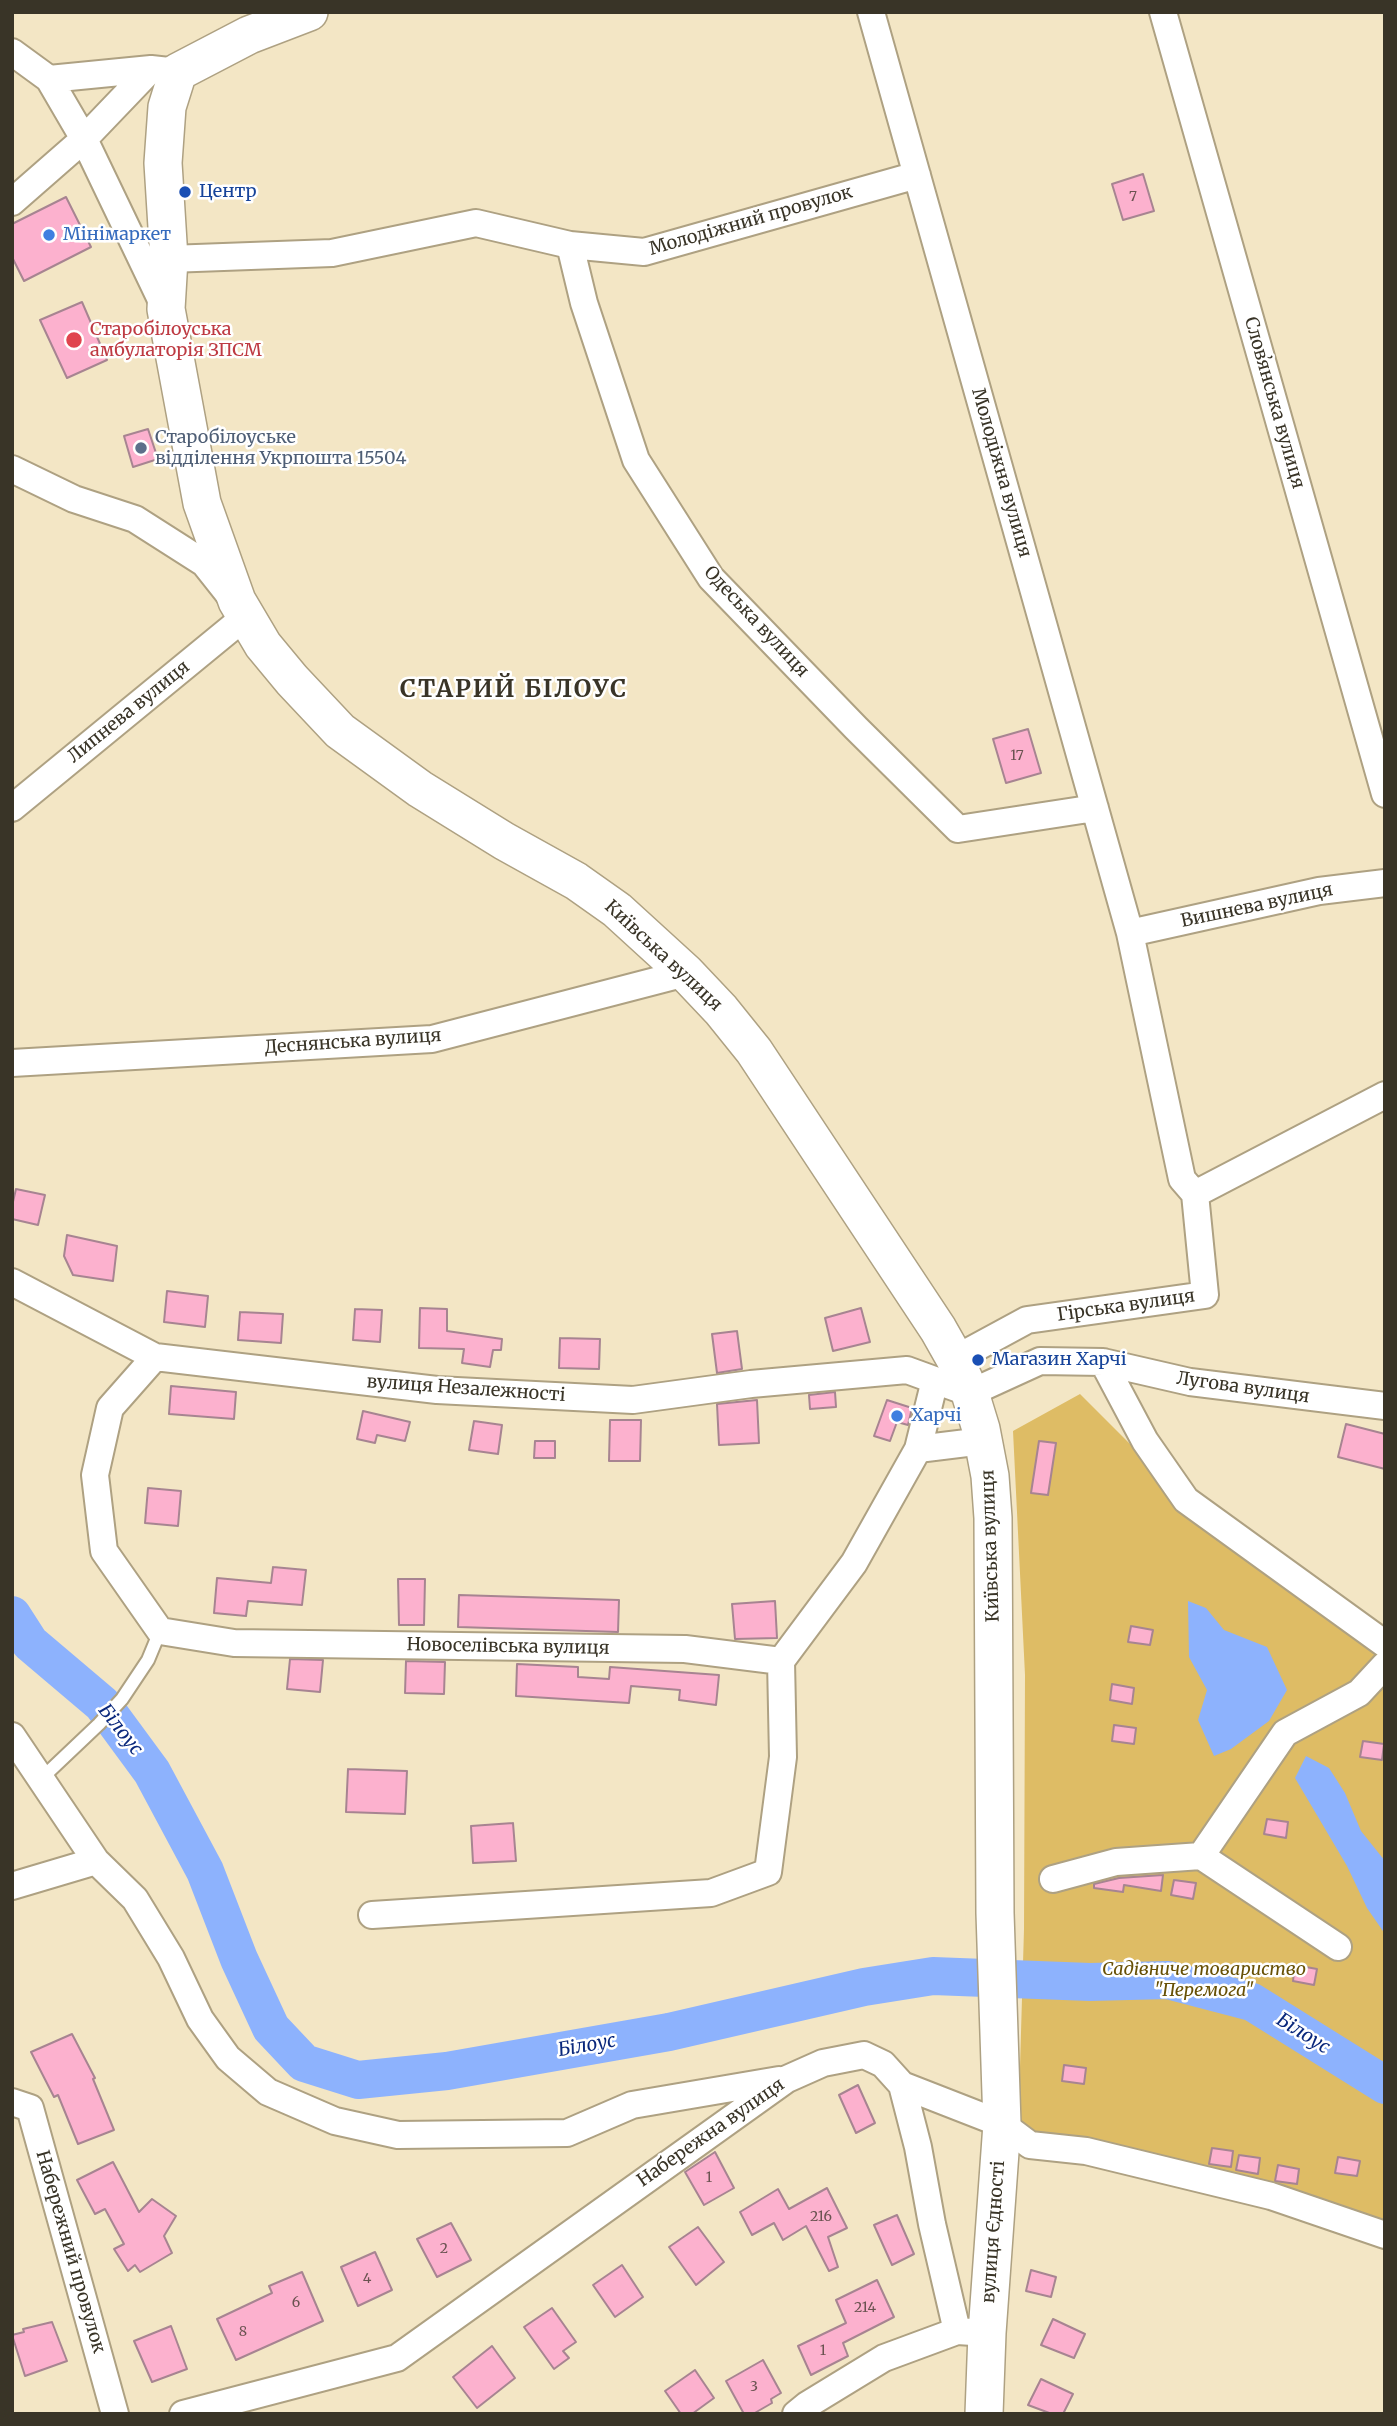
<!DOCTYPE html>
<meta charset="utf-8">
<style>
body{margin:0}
#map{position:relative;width:1397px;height:2426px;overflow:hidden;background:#f3e6c5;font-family:Merriweather,serif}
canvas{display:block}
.frame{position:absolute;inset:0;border:14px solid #393427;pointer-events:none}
</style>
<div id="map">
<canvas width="1397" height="2426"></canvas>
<div class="frame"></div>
</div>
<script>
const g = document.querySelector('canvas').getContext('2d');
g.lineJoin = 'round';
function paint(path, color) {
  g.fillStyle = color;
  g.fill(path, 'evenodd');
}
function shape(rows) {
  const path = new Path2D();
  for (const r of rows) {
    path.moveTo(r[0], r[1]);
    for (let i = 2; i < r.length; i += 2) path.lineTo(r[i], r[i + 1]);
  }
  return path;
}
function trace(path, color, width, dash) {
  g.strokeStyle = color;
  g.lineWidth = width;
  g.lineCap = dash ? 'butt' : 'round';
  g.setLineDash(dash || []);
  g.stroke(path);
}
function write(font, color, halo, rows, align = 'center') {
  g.font = font + ' Merriweather,serif';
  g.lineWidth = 5;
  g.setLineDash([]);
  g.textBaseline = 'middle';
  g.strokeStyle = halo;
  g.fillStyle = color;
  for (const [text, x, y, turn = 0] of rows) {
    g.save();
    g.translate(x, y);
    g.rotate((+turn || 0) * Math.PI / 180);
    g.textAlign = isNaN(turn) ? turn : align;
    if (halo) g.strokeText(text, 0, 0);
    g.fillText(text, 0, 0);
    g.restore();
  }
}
const green = shape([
 [1080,1394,1186,1500,1385,1644,1385,2225,1018,2136,1024,1929,1025,1675,1013,1431]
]);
const water = shape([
 [1188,1601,1206,1608,1224,1630,1267,1647,1287,1690,1269,1721,1231,1749,1214,1756,1198,1720,1207,1690,1189,1657],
 [1306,1756,1329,1768,1345,1793,1361,1831,1385,1861,1385,1934,1367,1908,1347,1866,1295,1778]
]);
const river = shape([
 [12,1615,30,1643,102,1704,152,1772,205,1871,239,1959,271,2028,304,2063,358,2080,447,2071,669,2032,864,1987,933,1976,1090,1982,1168,1980,1252,2002,1385,2085]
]);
const building = shape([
 [1143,174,1154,211,1123,220,1112,184,1143,174],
 [66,197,91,247,24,281,12,257,12,224,66,197],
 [82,302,107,360,67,378,40,320,82,302],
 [148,429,158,459,133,467,124,436,148,429],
 [1028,729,1041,773,1006,783,993,739,1028,729],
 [16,1189,45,1195,38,1225,12,1219,12,1206,16,1189],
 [67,1235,117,1246,113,1281,73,1275,64,1256,67,1235],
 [167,1291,208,1296,205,1327,164,1322,167,1291],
 [420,1308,447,1309,447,1331,502,1339,501,1350,493,1350,490,1367,462,1363,464,1349,419,1348,420,1308],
 [861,1308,870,1342,833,1351,825,1318,861,1308],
 [355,1309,382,1310,380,1342,353,1340,355,1309],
 [240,1312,283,1314,281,1343,238,1340,240,1312],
 [737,1331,742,1369,717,1373,712,1334,737,1331],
 [560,1338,600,1339,599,1369,559,1368,560,1338],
 [171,1386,236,1392,234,1419,169,1414,171,1386],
 [835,1392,836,1407,810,1409,809,1395,835,1392],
 [757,1400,759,1443,719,1445,717,1404,757,1400],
 [887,1400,912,1408,908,1425,897,1422,890,1441,874,1436,887,1400],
 [363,1411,410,1422,405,1441,377,1435,375,1443,357,1439,363,1411],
 [610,1420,641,1420,640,1461,609,1461,610,1420],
 [474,1421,502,1425,498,1454,469,1450,474,1421],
 [1346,1424,1385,1434,1385,1469,1338,1457,1346,1424],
 [535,1441,555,1441,555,1458,534,1458,535,1441],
 [1039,1441,1056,1443,1048,1495,1031,1493,1039,1441],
 [148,1488,181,1491,178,1526,145,1523,148,1488],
 [273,1567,306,1570,302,1605,248,1601,246,1616,214,1613,217,1578,271,1583,273,1567],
 [398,1579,425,1579,424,1625,399,1625,398,1579],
 [459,1595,619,1600,618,1632,458,1627,459,1595],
 [775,1601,777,1638,735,1639,732,1604,775,1601],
 [1131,1626,1153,1630,1150,1645,1128,1642,1131,1626],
 [290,1659,323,1660,320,1692,287,1689,290,1659],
 [406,1661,445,1662,444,1694,405,1693,406,1661],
 [517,1664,578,1667,578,1677,609,1679,610,1667,719,1675,716,1705,679,1700,680,1690,631,1686,629,1703,516,1696,517,1664],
 [1112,1684,1134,1688,1132,1704,1110,1700,1112,1684],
 [1114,1725,1136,1728,1134,1744,1112,1741,1114,1725],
 [1363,1741,1384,1744,1382,1760,1360,1757,1363,1741],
 [348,1769,407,1771,405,1814,346,1812,348,1769],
 [1267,1819,1288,1822,1286,1838,1264,1834,1267,1819],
 [513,1823,516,1861,473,1863,471,1826,513,1823],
 [1163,1875,1161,1891,1124,1885,1123,1892,1094,1888,1094,1884,1119,1878,1163,1875],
 [1174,1880,1196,1883,1193,1899,1171,1895,1174,1880],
 [1295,1965,1317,1969,1314,1985,1293,1981,1295,1965],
 [72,2034,95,2078,93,2079,114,2130,78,2144,58,2095,54,2097,31,2052,72,2034],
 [1064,2065,1086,2068,1084,2084,1062,2081,1064,2065],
 [858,2085,875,2123,856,2133,839,2095,858,2085],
 [1212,2148,1233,2151,1231,2167,1209,2164,1212,2148],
 [715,2152,734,2188,704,2205,685,2172,715,2152],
 [1239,2155,1260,2158,1258,2174,1236,2170,1239,2155],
 [1338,2157,1360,2161,1357,2176,1335,2173,1338,2157],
 [113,2162,139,2212,152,2199,176,2216,164,2236,172,2253,140,2272,135,2265,128,2271,114,2249,124,2244,105,2209,95,2214,77,2180,113,2162],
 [1278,2165,1299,2169,1297,2184,1275,2181,1278,2165],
 [827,2188,847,2228,828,2237,838,2267,829,2271,806,2226,783,2240,774,2223,752,2235,740,2212,778,2189,789,2209,827,2188],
 [897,2215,914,2254,892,2265,874,2225,897,2215],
 [451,2223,471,2260,437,2277,417,2239,451,2223],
 [698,2227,724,2262,696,2285,669,2247,698,2227],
 [375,2252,392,2290,358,2306,341,2267,375,2252],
 [622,2265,643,2297,615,2317,593,2285,622,2265],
 [1031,2270,1056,2277,1051,2297,1026,2291,1031,2270],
 [302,2272,323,2321,236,2360,217,2319,272,2293,269,2286,302,2272],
 [877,2280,894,2317,843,2343,848,2356,811,2375,798,2346,846,2323,836,2300,877,2280],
 [552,2308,576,2342,563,2351,569,2358,554,2369,524,2327,552,2308],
 [1053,2319,1085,2334,1074,2358,1041,2345,1053,2319],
 [52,2322,67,2361,25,2376,12,2335,24,2332,23,2329,52,2322],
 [171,2326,187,2369,152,2382,134,2341,171,2326],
 [492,2346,515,2378,477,2408,453,2377,492,2346],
 [763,2360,781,2393,771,2399,772,2403,753,2414,744,2414,726,2381,763,2360],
 [695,2370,714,2398,692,2414,681,2414,665,2391,695,2370],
 [1041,2379,1073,2394,1063,2414,1052,2414,1028,2405,1041,2379]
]);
const service = shape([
 [41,1779,99,1724,122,1699,148,1660,160,1631]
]);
const minor = shape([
 [871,12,1130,933,1182,1179,1195,1194,1385,1095],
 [1163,12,1385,794],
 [12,52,49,79,84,139,165,308],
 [49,79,151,69],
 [12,202,84,139,151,69,178,72],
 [570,245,584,303,636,460,711,578,856,728,958,829,1095,808],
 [169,259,332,253,476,223,570,245,644,252,917,175],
 [12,469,74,499,135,519,204,563,246,616,12,808],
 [1130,933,1319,891,1385,883],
 [12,1063,432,1039,686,973],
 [12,1282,155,1357,437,1390,633,1400,751,1384,907,1370,970,1393,1040,1361,1103,1362,1145,1441,1186,1500,1385,1644],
 [155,1357,110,1408,95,1475,104,1551,160,1631,234,1643,685,1649,781,1661],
 [955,1359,1027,1320,1205,1295,1195,1194],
 [1103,1362,1190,1382,1385,1406],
 [918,1449,935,1380],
 [12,1736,96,1861,135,1899,171,1958,200,2019,228,2058,268,2092,335,2121,398,2135,567,2133,632,2105,779,2080],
 [1201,1856,1338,1947],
 [1053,1879,1116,1862,1201,1856,1285,1733,1359,1693,1385,1665],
 [12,1886,96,1861],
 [372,1915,711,1893,768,1872,783,1757,781,1661,854,1563,918,1449,983,1441],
 [902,2085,918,2147,932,2224,957,2331],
 [12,2102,30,2108,115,2414],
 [183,2414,397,2358,787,2079,823,2063,864,2055,883,2064,902,2085,1002,2124,1030,2145,1086,2151,1271,2196,1385,2235],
 [796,2414,807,2405,884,2358,957,2331,973,2332]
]);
const secondary = shape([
 [309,12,249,35,178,72,167,107,163,163,169,259,166,309,202,503,237,601,263,645,292,680,340,731,420,789,504,841,576,881,617,910,686,973,721,1010,754,1051,938,1329,955,1359,970,1393,981,1429,990,1476,993,1518,995,1913,1002,2124,987,2333,984,2414]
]);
const markers = [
 [185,192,7,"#1a4fb4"],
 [49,235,7,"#3f7fe0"],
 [74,340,9,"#e0444e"],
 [141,448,7,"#5c6f8a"],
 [978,1360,7,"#1a4fb4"],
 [897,1416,7,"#3f7fe0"]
];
const numberNames = [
 ["7",1133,197],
 ["17",1017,756],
 ["1",709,2178],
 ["216",821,2217],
 ["2",444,2249],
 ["4",367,2279],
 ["6",296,2303],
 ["214",865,2308],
 ["8",243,2332],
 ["1",823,2351],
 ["3",754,2387]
];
const transitNames = [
 ["Центр",199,192],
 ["Магазин Харчі",992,1360]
];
const streetNames = [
 ["Молодіжний провулок",751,221,-16],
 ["Словʼянська вулиця",1274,403,74],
 ["Молодіжна вулиця",1001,473,74],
 ["Одеська вулиця",756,622,47],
 ["Липнева вулиця",129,712,-39],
 ["Вишнева вулиця",1257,906,-12],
 ["Київська вулиця",663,956,43],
 ["Деснянська вулиця",353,1042,-4],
 ["Гірська вулиця",1126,1306,-8],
 ["Лугова вулиця",1243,1388,8],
 ["вулиця Незалежності",466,1389,4],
 ["Київська вулиця",991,1546,-92],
 ["Новоселівська вулиця",508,1647,1],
 ["Набережна вулиця",711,2133,-35],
 ["вулиця Єдності",994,2232,-86],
 ["Набережний провулок",70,2252,74]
];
const shopNames = [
 ["Мінімаркет",63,235],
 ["Харчі",911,1416]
];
const healthNames = [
 ["Старобілоуська",90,330],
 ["амбулаторія ЗПСМ",90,351]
];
const serviceNames = [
 ["Старобілоуське",155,438],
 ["відділення Укрпошта 15504",155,459]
];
const parkNames = [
 ["Садівниче товариство",1204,1970],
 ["\"Перемога\"",1204,1991]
];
const waterNames = [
 ["Білоус",120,1730,52],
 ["Білоус",1303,2034,32],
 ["Білоус",587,2046,-10]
];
const districtNames = [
 ["СТАРИЙ БІЛОУС",514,690]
];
paint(green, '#debc65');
paint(water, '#8db2fd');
trace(river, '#8db2fd', 38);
paint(building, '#fcb1ce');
trace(building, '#a78491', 2);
trace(service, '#aea182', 16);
trace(minor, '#aea182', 30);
trace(secondary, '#aea182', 40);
trace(service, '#fff', 12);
trace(minor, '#fff', 26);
trace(secondary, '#fff', 37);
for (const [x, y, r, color] of markers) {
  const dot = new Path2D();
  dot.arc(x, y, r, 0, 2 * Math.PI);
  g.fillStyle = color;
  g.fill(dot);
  trace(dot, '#fff', 2.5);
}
write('14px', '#6a5351', null, numberNames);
write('18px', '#164399', '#fff', transitNames, 'left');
write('18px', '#393427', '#fff', streetNames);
write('18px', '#366cbe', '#fff', shopNames, 'left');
write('18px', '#be3a42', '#fff', healthNames, 'left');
write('18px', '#4e5e75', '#fff', serviceNames, 'left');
write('italic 18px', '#675005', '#fff', parkNames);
write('italic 19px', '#0a287c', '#fff', waterNames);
g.letterSpacing = '2px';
write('bold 24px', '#393427', '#fff', districtNames);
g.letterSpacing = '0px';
</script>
